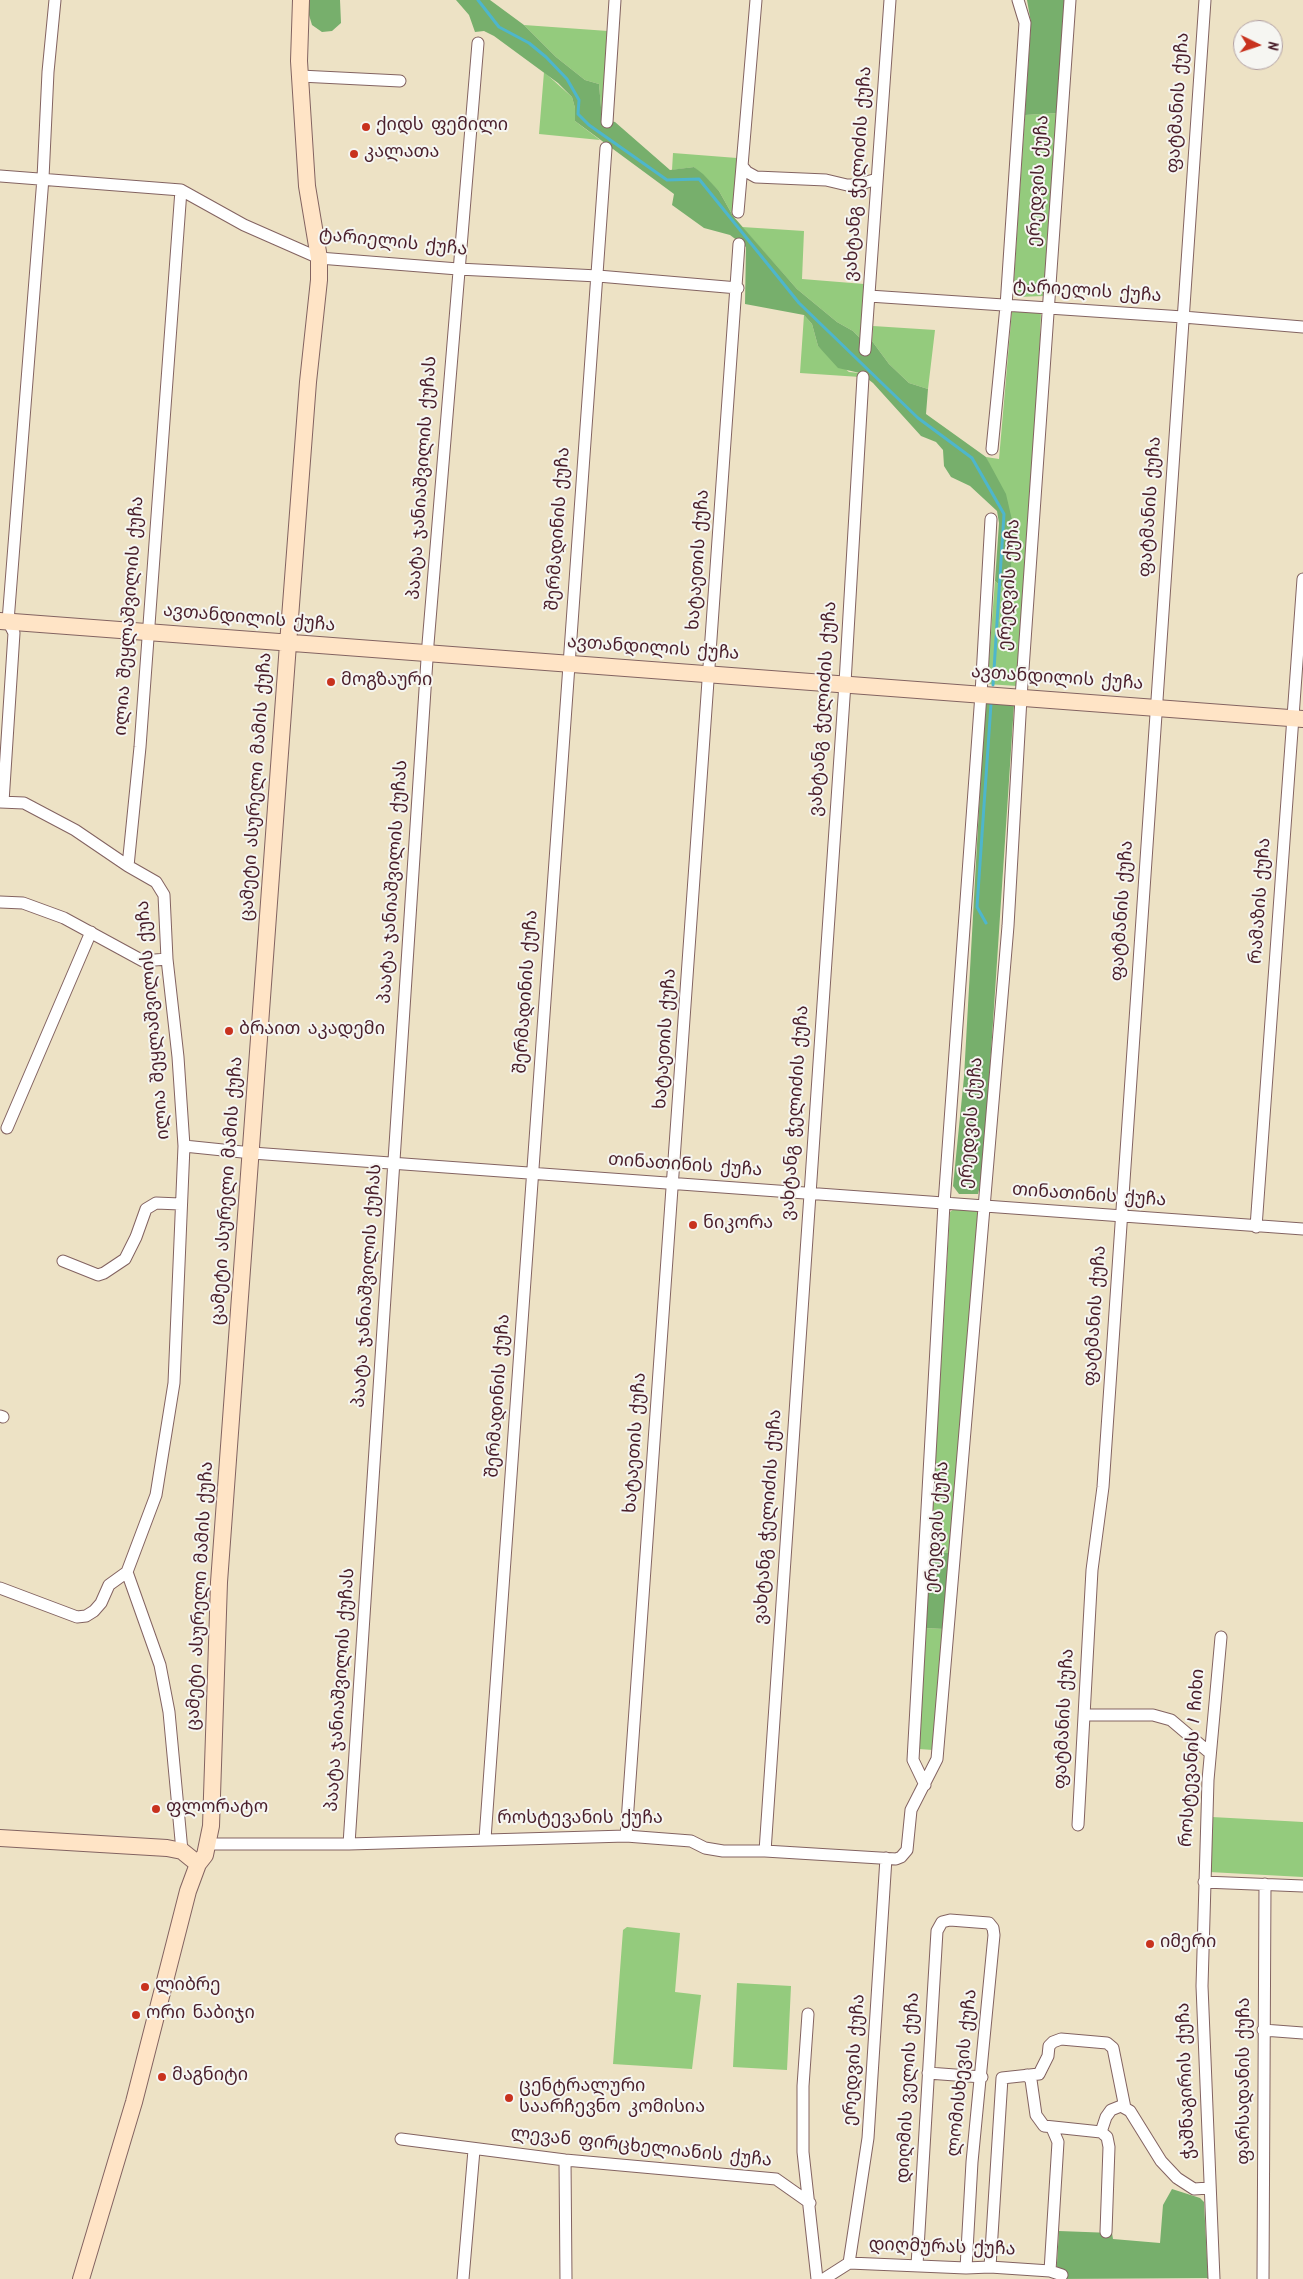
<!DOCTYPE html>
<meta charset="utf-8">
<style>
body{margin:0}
#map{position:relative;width:1303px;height:2279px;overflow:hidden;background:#ede2c5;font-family:Kalam,sans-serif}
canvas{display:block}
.north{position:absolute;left:1233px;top:20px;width:50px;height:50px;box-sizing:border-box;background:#f6f6f2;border:1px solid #b1a0a2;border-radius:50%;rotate:94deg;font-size:14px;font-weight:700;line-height:20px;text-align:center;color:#4a1f2b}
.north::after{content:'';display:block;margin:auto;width:18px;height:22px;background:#c8321e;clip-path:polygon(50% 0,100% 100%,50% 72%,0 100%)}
</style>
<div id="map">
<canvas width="1303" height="2279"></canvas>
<div class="north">N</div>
</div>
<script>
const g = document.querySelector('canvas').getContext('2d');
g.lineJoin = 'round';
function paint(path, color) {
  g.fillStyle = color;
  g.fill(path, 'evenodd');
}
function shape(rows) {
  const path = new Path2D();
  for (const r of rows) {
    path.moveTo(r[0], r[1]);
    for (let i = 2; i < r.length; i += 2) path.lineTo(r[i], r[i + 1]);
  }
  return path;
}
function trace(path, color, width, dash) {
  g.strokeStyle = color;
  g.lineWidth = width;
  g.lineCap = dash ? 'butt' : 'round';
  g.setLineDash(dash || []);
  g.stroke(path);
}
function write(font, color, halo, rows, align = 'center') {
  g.font = font + ' Kalam,"Noto Sans Georgian",sans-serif';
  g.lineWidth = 4;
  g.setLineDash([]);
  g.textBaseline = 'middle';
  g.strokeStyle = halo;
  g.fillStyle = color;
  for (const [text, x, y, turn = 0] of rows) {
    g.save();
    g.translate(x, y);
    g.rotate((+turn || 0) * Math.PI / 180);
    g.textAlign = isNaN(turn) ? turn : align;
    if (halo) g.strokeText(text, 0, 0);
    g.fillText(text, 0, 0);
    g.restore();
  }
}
const green = shape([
 [524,25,608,31,602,119,599,84,585,80,556,57],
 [544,72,572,97,575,108,575,121,600,140,539,134],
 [1058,113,1044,296,1017,297,1013,294,1025,115],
 [673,153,737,158,733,216,719,191,694,167,672,170],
 [742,227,804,231,802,279,864,284,862,340,853,331,837,322,797,289],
 [1012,310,1041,312,1039,366,1017,686,987,684,995,581,1002,587,1010,579,993,473,986,457,999,459],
 [804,315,812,324,818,346,849,372,859,373,860,377,800,373],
 [873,326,935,330,928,389,909,383,889,364,872,341],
 [954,1209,977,1211,978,1213,949,1553,930,1552,950,1212],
 [925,1628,944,1629,933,1750,919,1749],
 [1212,1817,1303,1822,1303,1877,1209,1872],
 [627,1927,680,1933,675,1992,701,1995,692,2069,613,2064,623,1930],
 [737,1983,791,1986,787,2070,733,2067]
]);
const forest = shape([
 [309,0,340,0,341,23,332,31,322,32,312,25,309,15],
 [456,0,490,0,524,25,556,57,585,80,599,84,602,119,615,122,670,170,694,167,703,174,719,191,733,216,797,289,837,322,853,331,862,340,872,341,889,364,909,383,928,389,926,414,986,457,1006,494,1012,520,1013,540,1010,579,1002,587,995,581,999,523,997,511,970,486,951,477,944,466,943,450,936,442,921,436,873,383,860,373,838,368,818,346,812,324,804,315,745,304,746,247,730,235,704,228,672,205,674,194,575,121,575,108,572,97,558,83,494,36,484,31,475,32,469,15],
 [1027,0,1065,0,1058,113,1025,115,1031,23],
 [985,701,1014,705,983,1173,978,1194,959,1194,953,1186,964,1077],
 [930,1552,949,1553,944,1629,925,1628],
 [1172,2189,1200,2198,1204,2202,1208,2278,1056,2279,1059,2231,1112,2233,1113,2239,1160,2243,1163,2205]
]);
const stream = shape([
 [478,0,499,27,529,43,546,57,567,79,579,100,578,114,589,125,667,180,699,179,799,303,918,418,972,458,1004,514,993,685],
 [986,923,977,907,991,704]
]);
const street = shape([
 [756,0,742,166,747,172,756,177,826,180,847,185,857,185,877,179],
 [300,76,400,81],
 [607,122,615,0],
 [0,176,181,190,244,225,319,258,458,269,598,276,738,288],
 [181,190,140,747,128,866,156,882,164,895,167,959,178,1057,184,1146,174,1383,156,1495,127,1572,160,1665,169,1712,182,1851],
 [738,212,742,166],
 [869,296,1183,317,1303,327],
 [865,350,890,0],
 [992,449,1006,306,1025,23,1018,0],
 [0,802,24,803,75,830,128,866],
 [3,802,14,633,8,621,43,178,48,72,55,0],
 [0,902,23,903,64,918,143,961,167,959],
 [7,1128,91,932],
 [184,1146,252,1153,1303,1229],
 [1256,1227,1303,579],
 [63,1261,98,1275,104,1273,125,1259,136,1237,146,1209,156,1203,180,1204],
 [0,1416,3,1417],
 [0,1588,77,1617,86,1616,94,1611,101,1603,109,1585,127,1572],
 [1084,1715,1153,1715,1171,1720,1210,1753],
 [925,1785,913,1760,944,1204,981,694,991,519],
 [1078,1825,1092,1570,1103,1487,1205,0],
 [626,1836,739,244],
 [485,1839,606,148],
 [208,1844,349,1844,626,1836,691,1841,705,1848,723,1851,765,1851,896,1859,901,1857,907,1850,911,1810,937,1759,1008,926,1021,698,1070,0],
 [349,1844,428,644,478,43],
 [765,1851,845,683,863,377],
 [1204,1882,1303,1886],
 [808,2014,803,2086,803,2152,817,2279],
 [1263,2030,1303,2033],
 [928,2073,982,2077],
 [1027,2075,1031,2080,1036,2115,1044,2126,1101,2132],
 [1002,2078,1039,2074,1048,2056,1049,2046,1053,2042,1061,2039,1107,2043,1113,2048,1125,2108],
 [1101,2132,1106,2117,1111,2110,1121,2106,1130,2111,1161,2161,1177,2178,1194,2189,1209,2188],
 [1101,2132,1107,2137,1109,2147,1106,2232],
 [401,2139,565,2160,776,2179,810,2203],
 [565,2160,566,2279],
 [849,2263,868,2138,886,1858],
 [917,2265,937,1931,942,1922,950,1920,989,1923,993,1928,994,1935,972,2162,966,2268],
 [990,2267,1002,2078],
 [1050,2271,1058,2142,1052,2128],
 [463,2279,474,2150],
 [824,2279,849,2263,966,2268,990,2267,1050,2271,1062,2275],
 [1214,2279,1202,1986,1208,1780,1221,1637],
 [1263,2279,1265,1884]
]);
const secondary = shape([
 [0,621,1303,719],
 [0,1838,167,1848,182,1851,198,1864],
 [81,2279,134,2102,188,1891,198,1864,205,1855,211,1826,219,1582,288,644,308,382,319,280,319,258,307,186,299,61,301,0]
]);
const markers = [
 [366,127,5,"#c8321e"],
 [354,154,5,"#c8321e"],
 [331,682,5,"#c8321e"],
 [229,1031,5,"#c8321e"],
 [693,1225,5,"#c8321e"],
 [156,1809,5,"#c8321e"],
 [1150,1944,5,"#c8321e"],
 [145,1987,5,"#c8321e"],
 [136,2015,5,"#c8321e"],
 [162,2077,5,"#c8321e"],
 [509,2098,5,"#c8321e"]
];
const streetNames = [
 ["ფატმანის ქუჩა",1180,103,-86],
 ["ვახტანგ ჭელიძის ქუჩა",860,174,-86],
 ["ერედვის ქუჩა",1040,181,-86],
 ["ტარიელის ქუჩა",393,244,6],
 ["ტარიელის ქუჩა",1087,293,4],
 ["პაატა ჯანიაშვილის ქუჩას",424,478,-86],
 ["ფატმანის ქუჩა",1152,507,-86],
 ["შერმადინის ქუჩა",560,529,-86],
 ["ხატაეთის ქუჩა",700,560,-86],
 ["ერედვის ქუჩა",1011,585,-86],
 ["ილია შეყლაშვილის ქუჩა",131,616,-86],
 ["ავთანდილის ქუჩა",249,620,5],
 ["ავთანდილის ქუჩა",653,650,4],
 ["ავთანდილის ქუჩა",1057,680,4],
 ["ვახტანგ ჭელიძის ქუჩა",825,709,-86],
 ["ცამეტი ასურელი მამის ქუჩა",258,787,-86],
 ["პაატა ჯანიაშვილის ქუჩას",395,882,-86],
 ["რამაზის ქუჩა",1262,901,-86],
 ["ფატმანის ქუჩა",1124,911,-86],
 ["შერმადინის ქუჩა",528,992,-86],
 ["ილია შეყლაშვილის ქუჩა",155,1020,-95],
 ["ხატაეთის ქუჩა",667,1039,-86],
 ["ვახტანგ ჭელიძის ქუჩა",797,1113,-86],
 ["ერედვის ქუჩა",973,1123,-85],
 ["თინათინის ქუჩა",685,1167,4],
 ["ცამეტი ასურელი მამის ქუჩა",229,1191,-86],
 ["თინათინის ქუჩა",1089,1197,4],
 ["პაატა ჯანიაშვილის ქუჩას",369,1286,-86],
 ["ფატმანის ქუჩა",1097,1316,-86],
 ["შერმადინის ქუჩა",500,1396,-86],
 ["ხატაეთის ქუჩა",637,1443,-86],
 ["ვახტანგ ჭელიძის ქუჩა",770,1517,-86],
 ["ერედვის ქუჩა",939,1527,-85],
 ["ცამეტი ასურელი მამის ქუჩა",202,1596,-87],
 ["პაატა ჯანიაშვილის ქუჩას",342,1690,-86],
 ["ფატმანის ქუჩა",1066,1719,-87],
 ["როსტევანის I ჩიხი",1194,1758,-86],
 ["როსტევანის ქუჩა",580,1820],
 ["ერედვის ქუჩა",856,2060,-86],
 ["ლომისხევის ქუჩა",964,2073,-84],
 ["ჭაშნაგირის ქუჩა",1188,2081,-92],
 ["ფარსადანის ქუჩა",1246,2081,-90],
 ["დიღმის ველის ქუჩა",910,2088,-87],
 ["ლევან ფირცხელიანის ქუჩა",641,2149,6],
 ["დიღმურას ქუჩა",942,2249,2]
];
const poiNames = [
 ["ქიდს ფემილი",376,127],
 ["კალათა",364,154],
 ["მოგზაური",341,682],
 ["ბრაით აკადემი",239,1031],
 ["ნიკორა",703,1225],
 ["ფლორატო",166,1809],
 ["იმერი",1160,1944],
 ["ლიბრე",155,1987],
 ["ორი ნაბიჯი",146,2015],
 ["მაგნიტი",172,2077],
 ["ცენტრალური",519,2088],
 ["საარჩევნო კომისია",519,2109]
];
paint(green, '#94cb7d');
paint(forest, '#77af6c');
trace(stream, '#4eb6cc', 3);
trace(street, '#836361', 13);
trace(secondary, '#836361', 18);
trace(street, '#fff', 11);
trace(secondary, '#ffe4c6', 16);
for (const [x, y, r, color] of markers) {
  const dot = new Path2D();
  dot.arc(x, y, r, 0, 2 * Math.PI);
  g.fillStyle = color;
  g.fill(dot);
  trace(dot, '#f6f6f2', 2);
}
write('18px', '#4a1f2b', '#f6f6f2', streetNames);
write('18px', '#4a1f2b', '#f6f6f2', poiNames, 'left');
</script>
